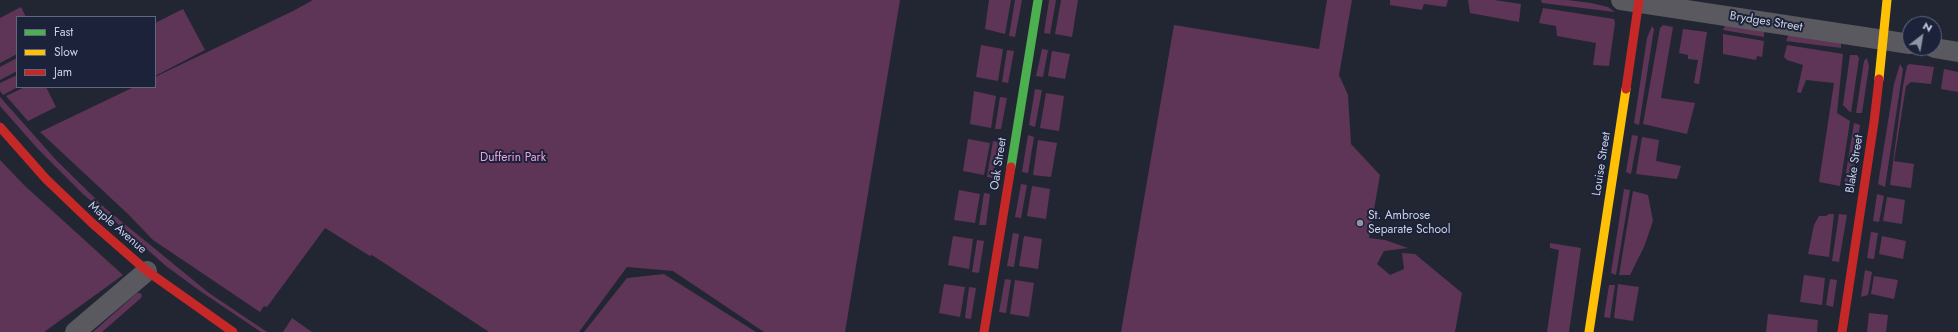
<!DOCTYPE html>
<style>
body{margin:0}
#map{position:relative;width:1958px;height:332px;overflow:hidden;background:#222633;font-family:Jost,sans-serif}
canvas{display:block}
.legend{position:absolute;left:16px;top:16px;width:140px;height:72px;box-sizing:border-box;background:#1b223a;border:1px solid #61687d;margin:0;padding:5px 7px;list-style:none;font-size:12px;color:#cbd1e1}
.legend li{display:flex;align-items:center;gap:8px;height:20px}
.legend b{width:20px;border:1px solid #61687d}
.north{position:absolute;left:1902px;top:16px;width:40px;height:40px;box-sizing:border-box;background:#1b223a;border:1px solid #61687d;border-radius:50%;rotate:31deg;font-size:11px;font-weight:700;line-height:16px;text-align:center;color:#cbd1e1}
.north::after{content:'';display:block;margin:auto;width:14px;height:18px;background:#9095a4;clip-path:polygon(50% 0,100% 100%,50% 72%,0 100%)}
</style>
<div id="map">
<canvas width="1958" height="332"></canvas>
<ul class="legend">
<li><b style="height:5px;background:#4caf50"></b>Fast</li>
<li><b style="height:5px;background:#ffc107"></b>Slow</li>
<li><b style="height:5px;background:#c62828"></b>Jam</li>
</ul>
<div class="north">N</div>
</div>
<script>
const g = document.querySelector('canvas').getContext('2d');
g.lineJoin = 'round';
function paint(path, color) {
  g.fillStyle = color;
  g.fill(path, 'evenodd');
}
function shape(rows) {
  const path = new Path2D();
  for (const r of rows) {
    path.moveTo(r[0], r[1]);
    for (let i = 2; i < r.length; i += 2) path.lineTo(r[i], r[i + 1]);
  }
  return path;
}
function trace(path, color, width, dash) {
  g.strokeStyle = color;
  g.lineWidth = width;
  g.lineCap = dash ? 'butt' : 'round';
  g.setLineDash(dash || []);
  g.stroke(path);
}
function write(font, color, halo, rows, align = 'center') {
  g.font = font + ' Jost,sans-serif';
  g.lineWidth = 4;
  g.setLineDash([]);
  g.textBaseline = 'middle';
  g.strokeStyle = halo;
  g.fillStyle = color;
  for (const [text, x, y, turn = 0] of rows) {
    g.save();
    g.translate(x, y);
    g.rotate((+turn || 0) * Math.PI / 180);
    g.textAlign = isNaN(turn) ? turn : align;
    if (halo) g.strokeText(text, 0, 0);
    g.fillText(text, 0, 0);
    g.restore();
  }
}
const green = shape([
 [313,0,900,0,845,332,764,332,673,271,627,267,579,332,489,332,372,255,370,256,325,228,267,307,264,306,260,312,153,240,128,214,40,132,134,87,155,87,155,77,293,11],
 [989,0,1011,0,1005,34,985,29],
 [1015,0,1022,0,1015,37,1009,36],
 [1049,0,1056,0,1050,34,1044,33],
 [1061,0,1078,0,1072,37,1055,34],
 [1327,0,1352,0,1339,75,1348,95,1351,144,1380,175,1369,238,1385,240,1408,248,1384,251,1377,264,1390,275,1404,269,1402,253,1415,254,1462,293,1455,332,1121,332,1174,25,1319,49],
 [1390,0,1448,0,1446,7,1424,4,1422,10,1390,5],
 [1468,0,1494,0,1521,4,1519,22,1470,13],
 [1541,0,1567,0,1591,3,1608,7,1615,12,1542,3],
 [21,7,26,17,17,17,17,54,0,63,0,18],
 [1543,8,1614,19,1615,23,1609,66,1593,65,1596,43,1557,36,1556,26,1539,23],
 [183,9,205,50,155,76,155,23],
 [1726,24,1764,31,1764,37,1723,30],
 [1663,25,1673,27,1661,98,1695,103,1687,134,1643,124,1660,28],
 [1652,26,1654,29,1639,125,1634,123,1647,38],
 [1683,29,1707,32,1699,84,1694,83,1698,60,1688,59,1688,55,1679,53],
 [1723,34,1764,41,1762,57,1757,56,1756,60,1723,54],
 [1789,34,1841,42,1841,48,1786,41],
 [981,45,1003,49,998,81,976,77],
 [1787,45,1843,54,1837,113,1850,121,1840,186,1819,182,1834,83,1806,80,1801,93,1797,92,1803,65,1787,60,1784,57],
 [1042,49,1048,50,1043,77,1036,76],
 [1007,50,1014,51,1008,83,1002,82],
 [1052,51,1070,54,1065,79,1048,76],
 [1850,55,1857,55,1859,58,1851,113,1843,105],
 [17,58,17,71,0,80,0,67],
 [1867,58,1869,66,1862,113,1856,113,1864,61],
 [1900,64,1903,69,1885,187,1878,184,1894,84],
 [1909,64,1934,67,1931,84,1911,82,1906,86,1894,161,1914,164,1911,188,1890,185,1903,86,1907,66],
 [1944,69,1958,72,1958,92,1941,89],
 [17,75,18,87,3,95,0,91,0,83],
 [25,87,46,87,56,107,28,121,6,96],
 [1035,89,1042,90,1035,127,1029,125],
 [974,91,996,96,991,128,970,124],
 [1046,93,1064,96,1059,131,1040,128],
 [0,97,57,161,105,208,209,293,267,332,261,332,200,291,166,266,118,224,83,194,37,148,0,106],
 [1000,97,1007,98,1001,129,995,129],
 [1854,123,1860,125,1852,184,1844,185],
 [1028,135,1034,137,1028,173,1022,172],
 [1632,135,1638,136,1631,174,1626,172],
 [1642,137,1659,140,1656,161,1681,166,1677,179,1636,174],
 [968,139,990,143,984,175,963,171],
 [1038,140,1057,143,1051,177,1033,175],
 [993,141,999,142,994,178,987,177],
 [0,160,25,186,123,275,44,332,0,332],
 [1021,184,1027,185,1021,218,1015,217],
 [1032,186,1050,189,1046,219,1027,216],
 [1624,189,1630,190,1616,275,1611,273],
 [959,190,980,194,975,223,954,220],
 [1633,191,1648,195,1653,221,1644,247,1630,275,1619,275],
 [984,193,990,194,986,225,979,225],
 [1877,194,1884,196,1879,222,1873,221],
 [1887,197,1905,200,1902,224,1883,221],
 [1829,214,1834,214,1829,257,1808,254,1814,225,1819,216,1826,216],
 [1839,214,1847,215,1839,262,1832,261],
 [1871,232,1878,233,1874,259,1867,258],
 [1013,233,1019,234,1014,267,1007,266],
 [953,236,973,239,969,269,948,265],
 [1024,236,1042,239,1038,269,1019,266],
 [1882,236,1906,241,1903,259,1879,254],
 [977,240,984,241,979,273,972,272],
 [1550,243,1581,248,1569,332,1547,332,1559,250,1550,248],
 [1865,270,1872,272,1868,295,1861,297],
 [664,274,756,332,584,332,627,278],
 [1804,275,1825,278,1822,305,1800,302],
 [1874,276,1898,280,1894,299,1871,294],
 [1005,279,1011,280,1006,313,999,312],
 [1830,279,1837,280,1833,307,1826,305],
 [1015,280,1034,283,1029,317,1010,314],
 [944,284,965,287,960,317,939,313],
 [1618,284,1639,287,1633,321,1614,318],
 [1609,285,1615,285,1610,318,1604,317],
 [969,287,976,288,971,319,965,318],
 [137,293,140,293,142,295,141,298,102,332,93,332],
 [1869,313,1888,315,1886,332,1867,332],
 [1768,314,1818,320,1817,332,1766,332],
 [292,318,312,332,283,332]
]);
const street = shape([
 [1621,0,1910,44],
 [1934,48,1958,52],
 [75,332,147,271]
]);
const fast = shape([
 [1011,167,1038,0]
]);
const slow = shape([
 [1879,79,1887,0],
 [1589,332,1626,89]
]);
const jam = shape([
 [1626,89,1639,0],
 [0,127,46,179,92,223,147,271,233,332],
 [984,332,1011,167],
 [1842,332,1874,122,1879,79]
]);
const markers = [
 [1360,223,4,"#9095a4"]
];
const streetNames = [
 ["Brydges Street",1766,22,9],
 ["Oak Street",999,164,-81],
 ["Louise Street",1602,164,-81],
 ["Blake Street",1855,164,-81],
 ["Maple Avenue",117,228,41]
];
const parkNames = [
 ["Dufferin Park",513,158]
];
const poiNames = [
 ["St. Ambrose",1368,216],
 ["Separate School",1368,230]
];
paint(green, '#5e3557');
trace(street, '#5a595f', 20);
trace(fast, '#4caf50', 9);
trace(slow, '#ffc107', 9);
trace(jam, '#c62828', 9);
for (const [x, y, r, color] of markers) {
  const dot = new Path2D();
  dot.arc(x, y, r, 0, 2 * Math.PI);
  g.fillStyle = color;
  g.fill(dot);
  trace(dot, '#1b223a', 1.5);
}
write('12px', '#cbd1e1', '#1b223a', streetNames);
write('12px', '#f0a1df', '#1b223a', parkNames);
write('12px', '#cbd1e1', '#1b223a', poiNames, 'left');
</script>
